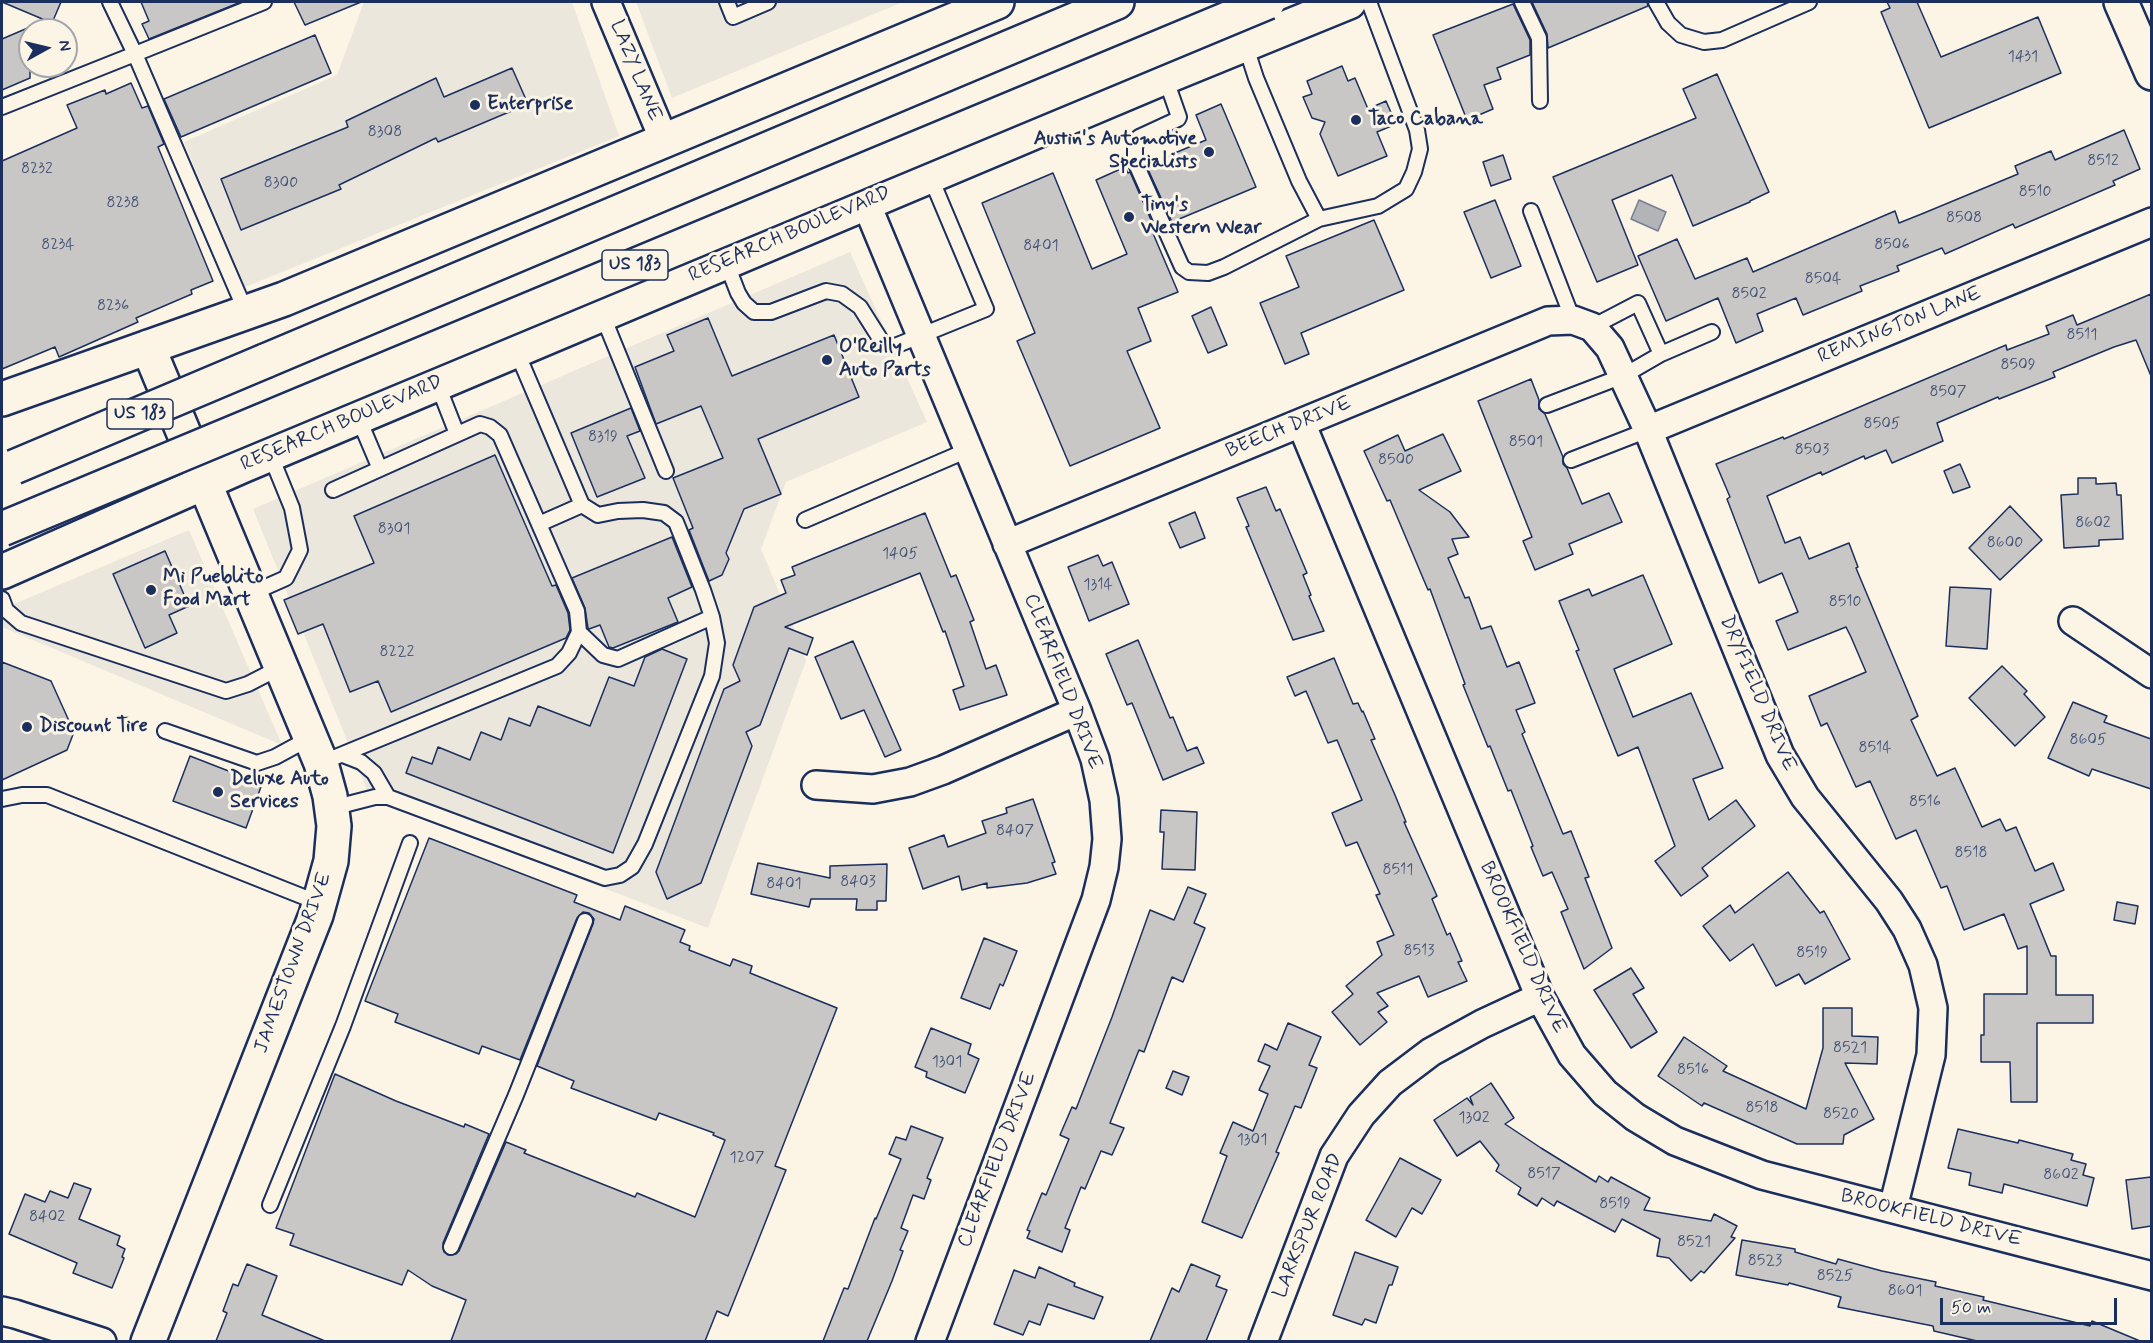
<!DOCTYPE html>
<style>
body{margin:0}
#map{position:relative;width:2153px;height:1343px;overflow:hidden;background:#fcf5e5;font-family:Mynerve,sans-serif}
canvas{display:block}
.frame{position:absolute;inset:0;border:3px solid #1b2f5e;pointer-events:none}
.north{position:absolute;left:18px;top:18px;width:60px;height:60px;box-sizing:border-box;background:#fcf5e5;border:2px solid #a2a6af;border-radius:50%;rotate:82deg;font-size:16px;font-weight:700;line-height:24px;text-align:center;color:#1b2f5e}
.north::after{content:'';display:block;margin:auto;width:21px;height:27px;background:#1b2f5e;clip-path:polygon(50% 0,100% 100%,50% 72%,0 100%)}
.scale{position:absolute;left:1940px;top:1298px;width:177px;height:27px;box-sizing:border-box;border:3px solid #1b2f5e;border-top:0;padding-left:8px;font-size:18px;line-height:21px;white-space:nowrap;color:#1b2f5e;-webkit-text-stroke:4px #fcf5e5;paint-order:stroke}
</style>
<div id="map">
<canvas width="2153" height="1343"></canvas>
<div class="frame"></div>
<div class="north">N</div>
<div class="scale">50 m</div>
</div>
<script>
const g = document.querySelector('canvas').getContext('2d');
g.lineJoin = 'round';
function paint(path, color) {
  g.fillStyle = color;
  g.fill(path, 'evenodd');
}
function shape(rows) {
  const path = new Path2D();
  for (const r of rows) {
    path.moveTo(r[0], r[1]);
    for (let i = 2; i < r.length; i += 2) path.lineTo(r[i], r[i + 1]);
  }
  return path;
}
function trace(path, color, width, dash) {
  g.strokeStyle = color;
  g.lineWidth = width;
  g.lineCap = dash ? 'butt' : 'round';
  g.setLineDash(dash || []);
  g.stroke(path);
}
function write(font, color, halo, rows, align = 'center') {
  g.font = font + ' Mynerve,sans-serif';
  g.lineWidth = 6;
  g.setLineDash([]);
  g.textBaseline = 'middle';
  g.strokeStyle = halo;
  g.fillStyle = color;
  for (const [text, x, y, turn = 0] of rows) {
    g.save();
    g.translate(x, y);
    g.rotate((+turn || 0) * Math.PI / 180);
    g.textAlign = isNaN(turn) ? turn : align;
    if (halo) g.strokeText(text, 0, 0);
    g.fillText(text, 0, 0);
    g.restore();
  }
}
const built = shape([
 [364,2,572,2,619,136,245,287,184,142,337,75],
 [636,2,903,2,672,98],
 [850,252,927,422,786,482,761,549,795,630,806,661,708,928,394,808,372,802,253,509],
 [189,530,282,745,2,627,2,609]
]);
const water = shape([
 [1639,200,1666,212,1658,231,1631,219,1639,200]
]);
const building = shape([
 [2,2,61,2,52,23,2,2],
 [141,2,241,2,149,39,142,24,149,21,141,2],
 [294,2,361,2,305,25,294,2],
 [1532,2,1647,2,1648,6,1548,48,1547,34,1532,2],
 [1887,2,1917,2,1941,57,2038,17,2061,73,1929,128,1881,12,1890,8,1887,2],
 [1513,4,1530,40,1530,55,1497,68,1501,79,1484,85,1493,109,1467,120,1433,35,1513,4],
 [30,27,30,78,2,90,2,39,30,27],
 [315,35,331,73,181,137,164,99,315,35],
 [1342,66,1348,81,1355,78,1368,109,1386,101,1396,124,1377,132,1387,156,1338,176,1320,134,1325,122,1312,118,1303,97,1312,94,1307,81,1342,66],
 [512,68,528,104,438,142,436,138,339,185,341,189,241,230,221,179,348,127,346,121,436,78,444,97,512,68],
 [1717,74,1769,192,1750,201,1750,202,1693,226,1672,175,1612,200,1638,265,1597,282,1553,177,1696,118,1683,89,1717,74],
 [131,83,142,108,148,106,164,144,158,147,213,281,191,290,192,294,136,318,138,322,59,357,55,347,2,369,2,161,77,128,67,105,105,90,106,94,131,83],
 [1221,104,1256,187,1172,222,1146,165,1206,140,1196,115,1221,104],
 [2124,130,2140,169,2113,181,2115,185,2015,228,2013,224,1945,254,1942,248,1897,266,1899,271,1860,286,1862,291,1803,315,1796,298,1757,314,1763,331,1736,343,1718,298,1666,321,1638,256,1677,239,1695,279,1747,258,1753,272,1895,211,1899,223,1924,213,2018,174,2015,166,2051,151,2055,160,2124,130],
 [1503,155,1511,179,1491,186,1483,162,1503,155],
 [1125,167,1128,173,1130,172,1155,229,1152,231,1178,292,1138,308,1151,341,1127,351,1160,428,1070,466,1017,341,1035,333,982,203,1053,173,1092,269,1127,254,1096,180,1125,167],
 [1495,200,1521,266,1491,278,1464,212,1495,200],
 [1374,220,1404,290,1301,333,1309,354,1285,364,1260,303,1299,287,1286,256,1374,220],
 [2151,294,2151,376,2136,340,2114,347,2053,372,2055,377,1999,399,1998,397,1937,423,1943,441,1892,463,1886,450,1865,459,1864,456,1822,475,1821,472,1767,496,1785,543,1800,537,1809,559,1849,543,1858,567,1856,568,1918,716,1911,720,1937,776,1955,768,1982,827,2000,819,2006,831,2016,827,2035,871,2053,863,2064,890,2030,904,2051,956,2056,956,2056,995,2093,995,2093,1023,2037,1023,2037,1102,2011,1102,2010,1062,1981,1062,1981,1035,1984,1035,1984,994,2027,994,2027,946,2018,949,2004,914,1964,930,1947,886,1941,888,1916,830,1896,839,1870,781,1856,787,1827,723,1821,726,1809,696,1866,672,1851,637,1846,627,1788,650,1776,621,1798,612,1782,573,1759,583,1727,499,1730,497,1716,464,1783,437,1784,439,2006,345,2007,350,2049,334,2046,326,2073,315,2077,325,2151,294],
 [1211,307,1227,345,1208,353,1192,316,1211,307],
 [708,318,732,376,834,335,859,397,758,439,781,494,744,509,726,553,729,559,722,575,709,581,689,530,693,528,673,478,723,458,701,406,656,424,635,367,674,351,667,335,708,318],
 [1531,379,1539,400,1539,409,1545,414,1563,457,1563,464,1567,468,1582,504,1609,493,1622,522,1569,544,1573,554,1535,570,1523,541,1532,537,1478,401,1531,379],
 [631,408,640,431,627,436,645,478,597,497,571,433,631,408],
 [1443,434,1461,471,1419,490,1450,512,1469,537,1452,539,1458,554,1448,558,1465,598,1469,597,1481,629,1491,626,1507,667,1519,662,1535,703,1516,710,1525,732,1522,734,1563,834,1571,831,1589,877,1585,878,1612,948,1584,969,1561,912,1568,909,1552,872,1543,876,1531,847,1533,846,1511,790,1508,791,1490,746,1488,747,1463,685,1465,684,1430,589,1428,590,1390,500,1387,501,1364,451,1398,435,1405,451,1443,434],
 [495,455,552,586,556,585,568,613,570,630,566,638,391,712,378,681,350,692,323,624,298,634,284,600,374,563,354,516,495,455],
 [1960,464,1970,487,1953,493,1944,471,1960,464],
 [2078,478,2096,478,2096,484,2116,483,2117,495,2121,495,2123,539,2099,540,2099,546,2064,548,2061,495,2078,494,2078,478],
 [1266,487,1276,511,1280,509,1307,573,1303,575,1311,595,1309,596,1324,631,1293,640,1246,527,1249,526,1237,498,1266,487],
 [2010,506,2042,540,2000,580,1969,548,2010,506],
 [1195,512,1205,538,1180,548,1169,523,1195,512],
 [925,513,951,577,956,575,974,620,970,622,986,669,996,665,1007,695,960,710,953,690,964,686,945,631,943,632,920,573,785,627,813,638,807,655,789,648,760,725,746,732,752,746,701,883,667,899,656,872,724,689,740,681,733,665,754,607,786,593,781,580,795,575,792,567,925,513],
 [672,537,692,587,668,598,678,622,613,648,609,647,600,625,589,629,588,628,585,608,572,578,672,537],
 [165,551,189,606,169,615,177,633,145,648,113,574,165,551],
 [1098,555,1103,566,1112,562,1129,604,1089,621,1068,567,1098,555],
 [1643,575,1672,644,1614,669,1633,717,1691,693,1723,768,1693,779,1709,820,1736,800,1755,826,1702,868,1708,876,1681,896,1655,861,1675,846,1638,747,1618,756,1576,651,1579,650,1559,601,1589,589,1592,596,1643,575],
 [1950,587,1991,589,1987,649,1946,646,1950,587],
 [1138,640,1170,718,1173,717,1187,751,1197,747,1204,763,1163,780,1132,703,1127,705,1106,654,1138,640],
 [853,641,901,750,885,757,864,710,841,719,815,657,853,641],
 [662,649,687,659,613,853,406,773,412,757,432,764,438,747,470,760,481,732,501,740,509,718,530,726,538,706,590,726,609,677,634,686,645,657,662,649],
 [1334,658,1353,704,1358,703,1362,712,1363,711,1375,739,1371,740,1395,795,1406,822,1404,822,1437,896,1432,899,1447,935,1450,933,1462,961,1458,962,1467,981,1428,997,1419,976,1377,993,1388,1006,1378,1012,1387,1022,1360,1045,1332,1012,1353,994,1346,986,1382,955,1377,942,1394,935,1376,895,1380,894,1357,842,1346,846,1332,813,1362,800,1337,740,1328,743,1306,691,1295,696,1287,677,1334,658],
 [2,662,51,681,74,732,67,750,2,780,2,662],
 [2002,666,2027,691,2024,694,2045,717,2015,746,1969,698,2002,666],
 [2073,702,2107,716,2104,722,2151,739,2151,789,2092,769,2089,776,2048,758,2073,702],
 [190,756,262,784,246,828,173,801,190,756],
 [1033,799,1055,862,1052,863,1056,874,1027,883,987,888,987,883,962,890,959,876,923,889,909,848,944,835,948,847,986,833,982,821,1007,813,1006,808,1033,799],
 [1161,810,1197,812,1195,870,1162,869,1164,832,1160,832,1161,810],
 [429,838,577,895,574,902,620,920,625,906,685,930,680,942,690,946,689,950,730,966,733,959,752,966,750,973,837,1008,775,1166,786,1170,754,1251,728,1316,717,1311,705,1341,451,1341,466,1300,432,1286,408,1270,402,1285,290,1245,294,1234,276,1228,335,1074,396,1101,464,1127,465,1124,489,1134,443,1243,444,1252,448,1255,456,1254,459,1251,506,1142,526,1150,524,1153,635,1197,637,1193,695,1217,725,1140,713,1135,714,1133,659,1113,656,1120,571,1088,574,1081,537,1066,593,924,594,919,589,913,583,912,577,918,520,1060,482,1046,479,1054,395,1022,398,1014,365,1001,429,838],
 [758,863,830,878,830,866,887,864,886,901,877,901,877,910,856,910,857,899,811,899,809,907,751,894,758,863],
 [1788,872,1820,913,1824,911,1850,959,1805,984,1799,974,1776,986,1753,944,1730,961,1703,926,1730,905,1735,913,1788,872],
 [1188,887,1206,894,1194,923,1205,928,1183,982,1172,977,1144,1052,1139,1050,1110,1123,1124,1128,1112,1155,1101,1151,1085,1189,1081,1187,1065,1228,1070,1230,1062,1252,1027,1238,1030,1231,1027,1230,1042,1193,1046,1195,1069,1139,1060,1135,1072,1107,1076,1109,1112,1017,1150,910,1174,920,1188,887],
 [2117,902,2138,906,2135,924,2114,920,2117,902],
 [984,938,1017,951,1003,986,1000,984,990,1009,961,998,984,938],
 [1631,968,1644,988,1633,994,1657,1032,1631,1048,1594,990,1631,968],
 [1823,1008,1852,1008,1852,1036,1878,1037,1877,1064,1845,1063,1874,1119,1844,1135,1843,1144,1797,1144,1704,1103,1702,1106,1658,1076,1684,1037,1727,1066,1723,1071,1806,1109,1823,1048,1823,1008],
 [1288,1023,1321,1037,1309,1065,1317,1068,1301,1108,1295,1106,1276,1152,1279,1153,1242,1238,1202,1222,1227,1156,1220,1153,1233,1122,1253,1131,1268,1094,1259,1090,1270,1066,1258,1061,1265,1044,1277,1050,1288,1023],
 [931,1028,971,1044,968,1054,979,1059,965,1093,926,1077,927,1072,915,1067,931,1028],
 [1173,1071,1189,1077,1182,1095,1166,1088,1173,1071],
 [1491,1083,1514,1118,1505,1124,1541,1148,1596,1182,1599,1176,1608,1182,1611,1177,1650,1198,1644,1210,1711,1221,1714,1214,1737,1226,1731,1237,1735,1238,1704,1273,1701,1271,1691,1281,1669,1258,1657,1256,1660,1239,1622,1219,1615,1232,1557,1201,1554,1206,1542,1198,1537,1206,1518,1194,1521,1188,1496,1171,1499,1165,1480,1141,1457,1156,1434,1120,1467,1098,1473,1105,1470,1097,1491,1083],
 [911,1126,943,1138,927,1178,931,1180,924,1199,913,1195,901,1228,908,1231,900,1250,903,1251,892,1281,867,1341,823,1341,844,1288,848,1289,875,1218,876,1219,901,1159,889,1154,896,1137,906,1140,911,1126],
 [1958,1129,2018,1143,2019,1140,2073,1154,2071,1160,2086,1164,2083,1175,2094,1178,2087,1206,2004,1184,2002,1193,1969,1185,1971,1173,1948,1168,1958,1129],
 [1400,1158,1441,1180,1422,1214,1412,1208,1396,1237,1366,1220,1400,1158],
 [2151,1177,2151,1226,2132,1229,2126,1180,2151,1177],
 [74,1183,91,1189,79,1219,120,1236,117,1245,125,1249,122,1257,124,1258,112,1288,73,1273,77,1263,9,1234,25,1194,45,1202,50,1191,68,1198,74,1183],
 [1742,1240,1795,1249,1795,1252,1836,1264,1838,1259,1882,1271,1936,1282,1935,1286,1984,1297,1983,1300,2090,1326,2092,1321,2140,1341,1977,1341,1934,1331,1933,1326,1838,1307,1841,1297,1789,1283,1788,1285,1736,1275,1742,1240],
 [1355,1252,1398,1267,1392,1285,1389,1285,1376,1323,1365,1319,1362,1325,1333,1315,1355,1252],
 [247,1264,277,1276,262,1315,325,1341,216,1341,227,1313,223,1311,233,1284,238,1286,247,1264],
 [1191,1264,1220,1276,1216,1286,1227,1290,1206,1341,1150,1341,1172,1288,1179,1292,1191,1264],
 [1039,1267,1075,1283,1074,1286,1103,1297,1094,1319,1048,1304,1040,1325,1029,1321,1023,1335,994,1324,1014,1270,1035,1278,1039,1267]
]);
const lane = shape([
 [727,2,733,17,768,2],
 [1522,2,1539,38,1540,101],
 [1656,2,1668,23,1681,35,1704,42,1722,40,1809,2],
 [1245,44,1256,78,1299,181,1319,219,1378,206,1406,189,1414,172,1420,149,1417,130,1369,2],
 [1165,77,1179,117,1178,119,1139,137,1135,147,1135,157,1136,164,1182,267,1189,272,1208,273,1224,267,1319,219],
 [2,107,135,54,110,2],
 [1531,211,1573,320],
 [726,262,738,293,744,303,754,312,771,312,826,291,842,294,860,307,884,345,895,346,986,309,930,176],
 [246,312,135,54,264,2],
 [602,314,666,471],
 [1592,327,1638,303,1661,354,1712,332],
 [437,383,457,434],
 [1547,405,1623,376,1661,354],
 [358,417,380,469],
 [1571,460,1648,430],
 [805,520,968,450],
 [539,524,582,505],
 [250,594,286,578,300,550,292,508,270,454],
 [2,599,6,610,21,623,226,691,248,684,281,667],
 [579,632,603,655,618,659,712,617],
 [165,731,257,763,275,757,310,738],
 [343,755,361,762,374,773,388,797],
 [321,763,557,666,569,653,579,632,577,611,500,435,490,427,480,424,333,490],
 [2,799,22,795,47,795,319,903],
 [332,808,375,797,388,797,605,878,620,875,632,867,645,844,712,676,717,643,712,617,703,590,676,522,664,513,643,510,618,511,598,515,582,505,516,350],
 [270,1205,343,1026,410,843],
 [451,1247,516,1095,585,921]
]);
const street = shape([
 [606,2,664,140],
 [866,203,1077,711,1095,759,1104,800,1107,839,1104,867,1096,900,930,1342],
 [1301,423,1540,997,1572,1055,1605,1093,1635,1117,1675,1141,1762,1175,2152,1276],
 [1648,430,2152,222],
 [1007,544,1548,321,1573,320,1592,327,1610,348,1648,430,1780,755,1805,797,1889,901,1907,929,1923,965,1933,1008,1931,1055,1893,1208],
 [2073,621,2152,674],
 [816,785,873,789,910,782,943,770,1077,711],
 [2,1311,15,1314,102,1342],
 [1263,1342,1334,1156,1361,1115,1390,1083,1431,1052,1482,1024,1540,997]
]);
const secondary = shape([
 [2121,2,2152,73],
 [2,399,284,299,997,2],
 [2,572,242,466,1165,77,1349,2],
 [148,1342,316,915,331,861,334,826,330,796,321,763,148,347]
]);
const highway = shape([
 [265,361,1117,2]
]);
const highwayBridge = shape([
 [14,467,265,361],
 [2,529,1268,2]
]);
const markers = [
 [475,105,6,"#1b2f5e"],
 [1356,120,6,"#1b2f5e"],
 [1209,152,6,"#1b2f5e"],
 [1129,217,6,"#1b2f5e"],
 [827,360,6,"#1b2f5e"],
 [151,590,6,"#1b2f5e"],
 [27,727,6,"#1b2f5e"],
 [218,792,6,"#1b2f5e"]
];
const numberNames = [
 ["1431",2023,58],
 ["8308",385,133],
 ["8512",2103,162],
 ["8232",37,170],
 ["8300",281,184],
 ["8510",2035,193],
 ["8238",123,204],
 ["8508",1964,219],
 ["8234",58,246],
 ["8506",1892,246],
 ["8401",1041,247],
 ["8504",1823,280],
 ["8502",1749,295],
 ["8236",113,307],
 ["8511",2082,336],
 ["8509",2018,366],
 ["8507",1948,393],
 ["8505",1882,425],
 ["8319",603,438],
 ["8501",1526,443],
 ["8503",1812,451],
 ["8500",1396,461],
 ["8602",2093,524],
 ["8301",394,530],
 ["8600",2005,544],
 ["1405",900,555],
 ["1314",1098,586],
 ["8510",1845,603],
 ["8222",397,653],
 ["8605",2088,741],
 ["8514",1875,749],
 ["8516",1925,803],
 ["8407",1015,832],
 ["8518",1971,854],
 ["8511",1398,871],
 ["8403",858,883],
 ["8401",784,885],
 ["8513",1419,952],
 ["8519",1812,954],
 ["8521",1850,1049],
 ["1301",947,1063],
 ["8516",1693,1071],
 ["8518",1762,1109],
 ["8520",1841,1115],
 ["1302",1474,1119],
 ["1301",1252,1141],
 ["1207",747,1159],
 ["8517",1544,1175],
 ["8602",2061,1176],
 ["8519",1615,1205],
 ["8402",47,1218],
 ["8521",1694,1243],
 ["8523",1765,1262],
 ["8525",1835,1277],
 ["8601",1905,1292]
];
const shields = [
 [635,265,66],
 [140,414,66]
];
const shieldNames = [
 ["US 183",635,265],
 ["US 183",140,414]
];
const streetNames = [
 ["LAZY LANE",635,71,68],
 ["RESEARCH BOULEVARD",790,235,-23],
 ["REMINGTON LANE",1900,326,-22],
 ["RESEARCH BOULEVARD",342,424,-23],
 ["BEECH DRIVE",1289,428,-22],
 ["CLEARFIELD DRIVE",1062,682,69],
 ["DRYFIELD DRIVE",1757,694,67],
 ["BROOKFIELD DRIVE",1522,948,66],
 ["JAMESTOWN DRIVE",294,963,-70],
 ["CLEARFIELD DRIVE",998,1160,-69],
 ["BROOKFIELD DRIVE",1931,1219,14],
 ["LARKSPUR ROAD",1309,1226,-68]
];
const poiNames = [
 ["Enterprise",487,105],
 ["Taco Cabana",1368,120],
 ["Austin's Automotive",1197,140,"right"],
 ["Specialists",1197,163,"right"],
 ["Tiny's",1141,206],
 ["Western Wear",1141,229],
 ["O'Reilly",839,348],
 ["Auto Parts",839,371],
 ["Mi Pueblito",163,578],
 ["Food Mart",163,601],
 ["Discount Tire",39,727],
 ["Deluxe Auto",230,780],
 ["Services",230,803]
];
paint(built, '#ece7dc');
paint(water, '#b2b4b8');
trace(water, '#767f94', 1.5);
paint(building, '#c8c7c6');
trace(building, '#1b2f5e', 1.5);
trace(lane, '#1b2f5e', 18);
trace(street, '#1b2f5e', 32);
trace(secondary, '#1b2f5e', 38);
trace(highway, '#1b2f5e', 38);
trace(lane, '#fcf5e5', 14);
trace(street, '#fcf5e5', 27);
trace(secondary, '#fcf5e5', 33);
trace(highway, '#fcf5e5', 33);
trace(highwayBridge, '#1b2f5e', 38, []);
trace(highwayBridge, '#fcf5e5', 33);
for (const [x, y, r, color] of markers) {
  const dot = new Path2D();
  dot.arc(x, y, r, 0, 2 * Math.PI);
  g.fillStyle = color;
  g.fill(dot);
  trace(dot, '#fcf5e5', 2);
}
write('16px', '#465578', null, numberNames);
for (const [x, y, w] of shields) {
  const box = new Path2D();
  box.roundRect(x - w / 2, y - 15, w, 30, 4.5);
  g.fillStyle = '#fcf5e5';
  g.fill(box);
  trace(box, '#1b2f5e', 1.5);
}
write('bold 18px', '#1b2f5e', null, shieldNames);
write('20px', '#1b2f5e', '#fcf5e5', streetNames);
write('bold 20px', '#1b2f5e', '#fcf5e5', poiNames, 'left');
</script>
